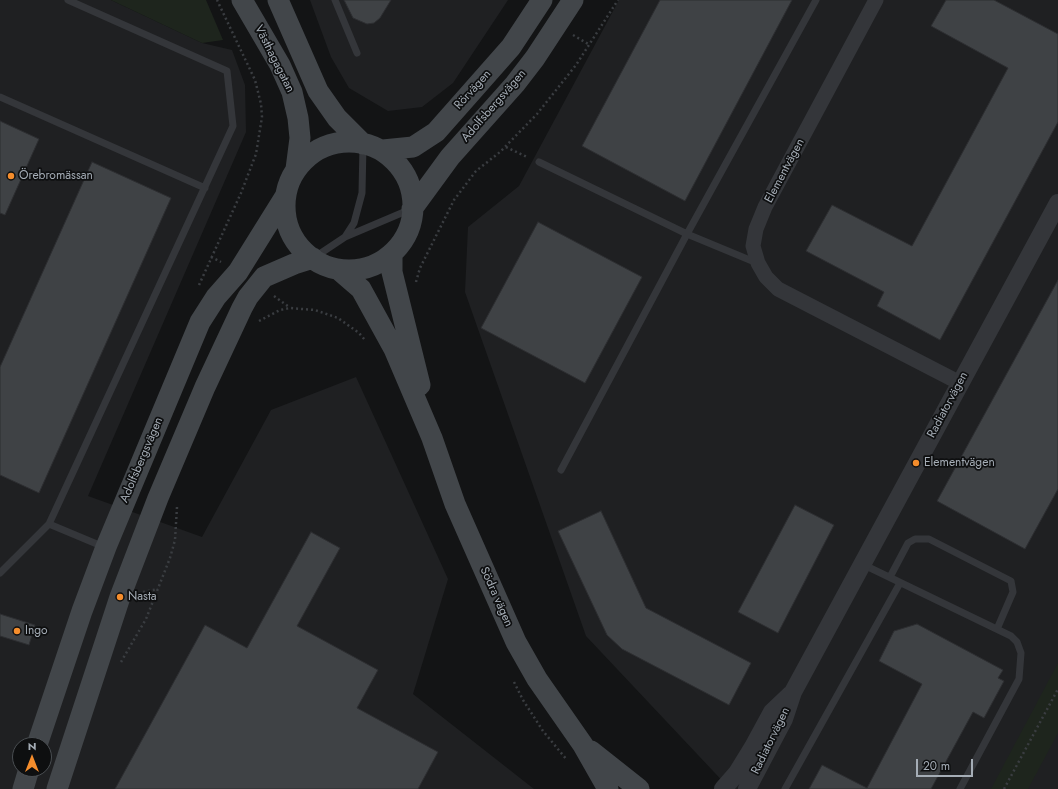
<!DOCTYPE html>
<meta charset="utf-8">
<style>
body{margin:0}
#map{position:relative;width:1058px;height:789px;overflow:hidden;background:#131415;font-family:Jost,sans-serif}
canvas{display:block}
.north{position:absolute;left:12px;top:737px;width:40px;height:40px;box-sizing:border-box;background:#0e0f10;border:1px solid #4a4e52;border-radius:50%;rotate:0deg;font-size:11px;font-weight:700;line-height:16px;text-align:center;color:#a5adb6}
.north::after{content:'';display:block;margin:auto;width:14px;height:18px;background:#f58d2c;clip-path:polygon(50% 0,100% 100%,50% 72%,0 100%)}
.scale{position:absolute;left:916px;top:759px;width:57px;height:18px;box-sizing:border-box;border:2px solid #a5adb6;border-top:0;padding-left:5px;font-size:12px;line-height:14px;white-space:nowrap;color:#a5adb6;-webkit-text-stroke:3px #0e0f10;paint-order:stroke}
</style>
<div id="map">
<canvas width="1058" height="789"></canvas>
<div class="north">N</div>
<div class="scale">20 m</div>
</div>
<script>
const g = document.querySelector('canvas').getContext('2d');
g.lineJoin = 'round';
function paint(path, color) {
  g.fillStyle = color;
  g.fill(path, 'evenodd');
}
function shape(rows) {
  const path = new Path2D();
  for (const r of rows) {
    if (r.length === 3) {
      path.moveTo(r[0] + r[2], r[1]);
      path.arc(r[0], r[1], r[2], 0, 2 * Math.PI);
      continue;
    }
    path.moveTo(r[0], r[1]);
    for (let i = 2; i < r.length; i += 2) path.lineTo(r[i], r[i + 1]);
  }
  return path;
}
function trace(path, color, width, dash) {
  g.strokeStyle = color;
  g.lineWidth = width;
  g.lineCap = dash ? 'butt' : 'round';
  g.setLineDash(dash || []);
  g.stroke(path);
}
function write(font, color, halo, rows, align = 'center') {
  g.font = font + ' Jost,sans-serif';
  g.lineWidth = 3.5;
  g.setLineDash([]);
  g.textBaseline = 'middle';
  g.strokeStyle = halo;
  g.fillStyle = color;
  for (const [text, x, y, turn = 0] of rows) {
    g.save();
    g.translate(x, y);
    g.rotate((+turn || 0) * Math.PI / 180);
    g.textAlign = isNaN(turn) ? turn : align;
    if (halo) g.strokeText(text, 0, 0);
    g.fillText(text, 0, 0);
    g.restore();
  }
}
const built = shape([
 [0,0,111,0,202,43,232,50,245,85,246,132,88,496,202,537,271,410,356,377,448,579,413,694,534,789,0,789],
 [20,745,44,745,44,769,20,769],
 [310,0,508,0,453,83,422,107,388,111,349,88,331,57],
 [619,0,1058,0,1058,789,730,789,586,636,465,292,468,227,519,186]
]);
const green = shape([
 [111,0,206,0,223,40,202,43],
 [1058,663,1058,733,1028,789,991,789]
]);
const building = shape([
 [344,0,391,0,380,18,374,23,367,24,353,18,344,0],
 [660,0,792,0,685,201,582,146,660,0],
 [946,0,994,0,1058,34,1058,122,940,340,877,306,884,292,806,251,832,205,912,246,1008,68,931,26,946,0],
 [0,121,39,139,5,215,0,213,0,121],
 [92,162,171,198,39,493,0,475,0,367,92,162],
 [538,222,642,277,585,383,481,328,538,222],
 [1058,280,1058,489,1025,549,937,501,1058,280],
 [795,505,834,525,778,633,738,612,795,505],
 [601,511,646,608,751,663,729,705,622,649,607,635,558,531,601,511],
 [311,532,340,548,297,626,378,670,357,708,438,752,418,789,115,789,205,625,247,648,311,532],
 [0,614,35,625,29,645,0,636,0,614],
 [917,624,1003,670,998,678,1004,681,984,718,973,712,931,789,809,789,822,765,867,788,922,684,879,661,894,631,917,624]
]);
const path = shape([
 [573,35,590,45],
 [506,147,527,157],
 [211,257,221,262],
 [416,282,420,268,454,200,476,171,500,152,537,114,576,65,618,0],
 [199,285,241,193,256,154,262,117,261,104,255,80,217,0],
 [274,296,289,307],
 [259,321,280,310,290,308,315,310,338,318,359,333,365,340],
 [143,592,158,589],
 [121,662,146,619,170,558,175,540,177,507],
 [514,682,523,700,543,731,567,760],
 [1004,789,1058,689]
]);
const service = shape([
 [68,0,227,71,233,126,49,524,104,547],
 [335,0,357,53],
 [0,97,205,188],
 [539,162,687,234,757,263],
 [345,237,411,209],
 [315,257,345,237,354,223,362,193,363,145],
 [561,470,687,234,816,0],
 [862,564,1011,636,1017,642,1021,653,1019,679,960,789],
 [0,573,49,524],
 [890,577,908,543,915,539,929,539,1011,581,1013,592,997,629],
 [785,789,900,583]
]);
const minor = shape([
 [876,0,765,207,756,229,753,246,758,263,766,277,778,289,960,383]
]);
const tertiary = shape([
 [723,789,737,773,753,747,772,712,791,694],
 [747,789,784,719,793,692,1058,203]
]);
const secondary = shape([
 [242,0,280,65,292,92,298,118,300,138,296,169],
 [278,0,318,91,337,118,363,144],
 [349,206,64],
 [383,150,413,147,436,132,511,47,542,0],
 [412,209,450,157,515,84,535,58,573,0],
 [392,255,392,272,420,385],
 [339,270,361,289,394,349,432,438,455,504,516,642,537,679,583,745,608,789],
 [37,745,82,611,106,547,200,322,216,297,238,272,286,195],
 [591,751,639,789],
 [23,789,29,769],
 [57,789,120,597,158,498,205,387,242,308,248,297,264,277,294,264,313,258]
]);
const markers = [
 [11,176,4,"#f58d2c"],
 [916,463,4,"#f58d2c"],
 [120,597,4,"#f58d2c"],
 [17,631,4,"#f58d2c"]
];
const streetNames = [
 ["Västhagagatan",274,59,63],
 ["Rörvägen",473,90,-48],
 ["Adolfsbergsvägen",494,106,-49],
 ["Elementvägen",785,171,-62],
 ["Radiatorvägen",948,405,-62],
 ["Adolfsbergsvägen",142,460,-67],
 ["Södra vägen",496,597,66],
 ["Radiatorvägen",771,741,-64]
];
const poiNames = [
 ["Örebromässan",19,176],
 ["Elementvägen",924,463],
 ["Nasta",128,597],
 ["Ingo",25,631]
];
paint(built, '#1f2022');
paint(green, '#1e251d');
paint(building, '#3f4245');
trace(building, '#2d2e31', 1);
trace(path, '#3a3d41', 2.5, [2, 3]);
trace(service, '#34363a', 7);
trace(minor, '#34363a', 15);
trace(tertiary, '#34363a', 18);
trace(secondary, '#42464a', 21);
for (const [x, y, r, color] of markers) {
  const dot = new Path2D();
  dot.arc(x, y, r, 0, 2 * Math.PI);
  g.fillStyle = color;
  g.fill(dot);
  trace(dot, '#0e0f10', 1.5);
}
write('12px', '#a5adb6', '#0e0f10', streetNames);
write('12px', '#a5adb6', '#0e0f10', poiNames, 'left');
</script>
